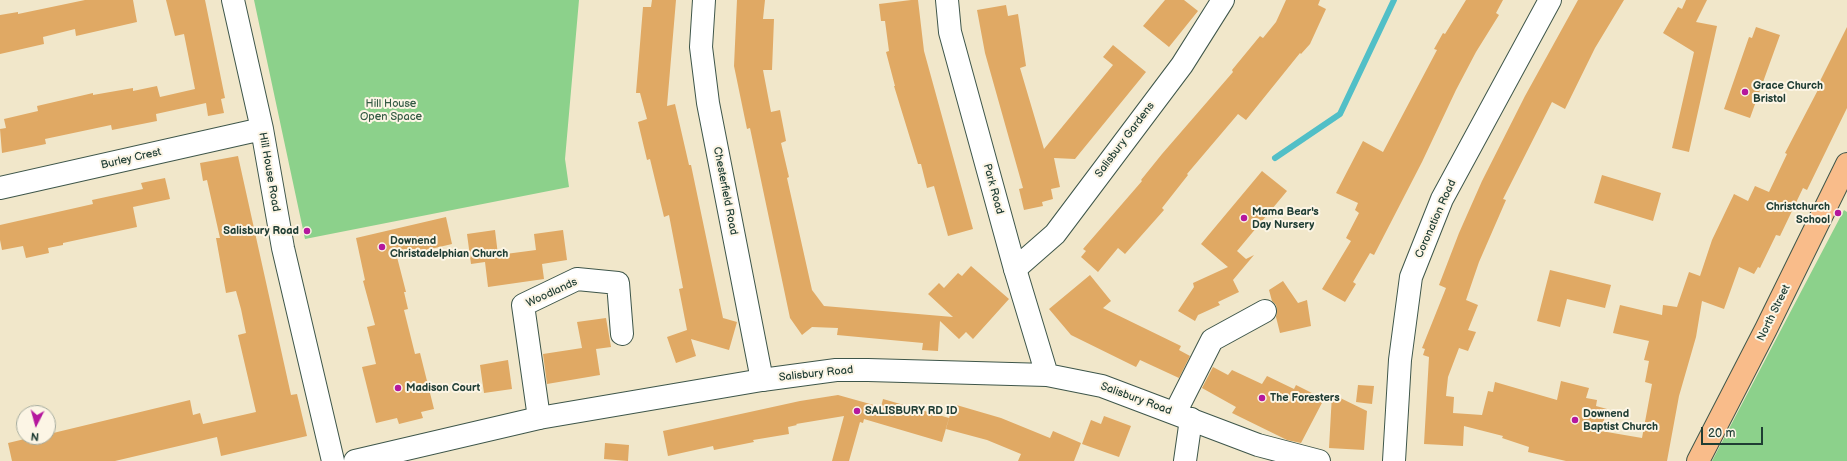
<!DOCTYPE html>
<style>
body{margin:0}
#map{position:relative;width:1847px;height:461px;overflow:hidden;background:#f1e7ca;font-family:"Balsamiq Sans",sans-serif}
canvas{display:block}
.north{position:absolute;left:16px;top:405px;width:40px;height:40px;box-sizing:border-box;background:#fcf5e5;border:1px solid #a4ab9e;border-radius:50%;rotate:186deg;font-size:11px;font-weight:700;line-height:16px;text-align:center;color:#1f3d34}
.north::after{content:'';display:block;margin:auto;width:14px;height:18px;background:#b5179e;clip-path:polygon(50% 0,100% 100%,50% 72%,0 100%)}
.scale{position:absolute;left:1701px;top:427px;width:62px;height:18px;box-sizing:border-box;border:2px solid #1f3d34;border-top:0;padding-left:5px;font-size:12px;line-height:14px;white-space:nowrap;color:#1f3d34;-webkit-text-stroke:3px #fcf5e5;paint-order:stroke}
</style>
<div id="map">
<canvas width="1847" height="461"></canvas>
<div class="north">N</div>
<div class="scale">20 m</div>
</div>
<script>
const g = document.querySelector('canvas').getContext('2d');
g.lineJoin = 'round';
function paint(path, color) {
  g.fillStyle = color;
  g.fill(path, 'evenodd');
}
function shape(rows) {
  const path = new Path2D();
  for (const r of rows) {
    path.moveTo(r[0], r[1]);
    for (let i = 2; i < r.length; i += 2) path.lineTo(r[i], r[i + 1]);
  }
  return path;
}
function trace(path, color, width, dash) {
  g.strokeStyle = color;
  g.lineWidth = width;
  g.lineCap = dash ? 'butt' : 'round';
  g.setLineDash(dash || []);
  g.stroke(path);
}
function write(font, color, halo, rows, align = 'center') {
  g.font = font + ' "Balsamiq Sans",sans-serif';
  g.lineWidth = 4;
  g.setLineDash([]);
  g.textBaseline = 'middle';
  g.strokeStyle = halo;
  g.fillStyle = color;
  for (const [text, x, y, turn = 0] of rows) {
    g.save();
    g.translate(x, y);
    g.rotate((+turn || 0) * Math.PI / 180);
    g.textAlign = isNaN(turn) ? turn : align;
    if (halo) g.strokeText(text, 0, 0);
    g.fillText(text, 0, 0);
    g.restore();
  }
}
const green = shape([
 [254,0,579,0,565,159,569,187,305,239],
 [1844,210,1847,212,1847,461,1712,461]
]);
const stream = shape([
 [1275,158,1340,114,1394,0]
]);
const building = shape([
 [85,0,133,0,137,22,76,36,75,29,43,37,44,44,0,54,0,15,18,12,18,14],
 [166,0,205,0,225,98,221,99,224,113,208,116,206,103,156,114,157,121,112,130,111,125,45,139,46,144,2,153,0,129,6,128,4,119,38,111,37,106,93,93,93,95,133,88,133,91,157,86,160,97,195,89,184,34,175,36],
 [652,0,676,0,667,106,675,104,689,165,691,165,723,318,737,322,729,350,691,339,696,356,676,363,667,337,687,330,679,289,683,288,669,215,664,217,650,159,647,160,638,122,647,119,640,93,636,93,643,7,651,7],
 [737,0,765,0,763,19,774,19,772,70,763,70,771,112,780,110,786,141,781,143,789,177,787,178,812,290,824,306,953,317,928,294,939,283,944,288,958,273,962,276,971,266,1009,299,973,339,966,332,959,339,940,321,938,351,922,350,923,343,837,335,838,328,812,327,802,335,790,318,750,128,747,129,734,66],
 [911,0,918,0,924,51,973,229,948,236,934,186,927,188,921,164,918,164,894,86,895,86,886,52,889,51,885,21,881,21,879,4],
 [1165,0,1184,0,1198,11,1169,47,1143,26],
 [1286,0,1320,0,1318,5,1326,9,1310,44,1301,54,1300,53,1246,120,1238,114,1187,174,1188,175,1162,208,1164,210,1125,254,1118,248,1098,272,1081,257,1086,251,1083,249,1142,181,1141,180,1162,154,1233,72,1232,70,1260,36,1263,38,1276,22],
 [1466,0,1503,0,1496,13,1499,15,1476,52,1456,90,1422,162,1374,255,1370,253,1353,282,1356,284,1345,302,1322,289,1351,241,1346,238,1359,213,1355,210,1358,203,1336,193,1363,141,1383,152,1437,50,1434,49,1443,33,1445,34],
 [1578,0,1624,0,1595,48,1565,109,1552,102,1503,199,1506,200,1479,262,1466,300,1478,305,1468,330,1476,332,1468,351,1459,348,1448,377,1446,396,1454,397,1453,413,1482,415,1488,391,1493,392,1495,382,1557,400,1561,381,1589,388,1586,398,1597,400,1596,406,1607,409,1601,431,1642,438,1652,384,1645,382,1649,361,1644,360,1649,341,1613,333,1620,305,1662,315,1663,305,1677,307,1689,272,1700,276,1712,240,1734,194,1748,201,1755,186,1769,192,1787,154,1785,153,1820,86,1818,85,1847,27,1847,108,1807,190,1803,188,1780,236,1776,235,1760,268,1758,267,1754,274,1739,267,1724,309,1702,301,1696,337,1679,396,1667,461,1566,461,1528,452,1529,447,1502,438,1503,436,1464,426,1463,446,1424,444,1429,357,1423,355,1425,349,1422,348,1446,288,1439,285,1459,233,1482,181,1525,96],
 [1686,0,1707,0,1696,22,1717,26,1689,152,1672,148,1694,52,1663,33,1678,7,1682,9],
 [1006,5,1008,16,1018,14,1026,66,1020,68,1044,149,1113,65,1103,57,1113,45,1146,72,1075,159,1054,158,1060,187,1051,189,1053,199,1042,202,1043,206,1024,210,1019,189,1023,188,985,53,977,10],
 [1756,27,1780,35,1750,118,1724,109,1749,37,1752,38],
 [238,156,291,395,297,394,307,436,221,456,217,437,115,461,12,461,8,443,33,437,50,437,49,434,190,400,193,415,200,413,203,424,256,412,238,335,246,333,241,309,236,291,226,293,216,238,220,238,207,180,203,181,200,163],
 [1262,171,1287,191,1237,251,1246,259,1254,255,1233,280,1239,292,1218,302,1220,305,1198,315,1195,321,1178,311,1194,287,1193,283,1228,267,1201,244],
 [1602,175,1661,193,1653,221,1594,203],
 [165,178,170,199,133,207,137,227,63,243,63,245,48,248,49,253,26,258,23,246,2,250,0,240,0,225,93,204,92,200,143,189,141,183],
 [446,217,452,244,397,257,406,292,404,292,408,309,404,310,415,354,420,353,434,409,421,412,423,418,399,424,397,418,376,423,362,367,376,364,367,327,375,325,363,281,365,280,356,238],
 [495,230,498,255,536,250,534,234,563,230,567,260,542,264,544,279,488,287,485,262,471,264,467,234],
 [1550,270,1611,285,1605,308,1567,299,1560,327,1537,321],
 [1090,275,1111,301,1103,308,1181,346,1179,350,1190,356,1179,378,1140,360,1136,367,1071,335,1049,309],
 [1283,281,1298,303,1307,300,1311,326,1280,333,1276,317,1277,311,1276,305,1272,301,1269,290],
 [606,318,611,347,596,349,600,375,547,384,543,354,582,348,577,322],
 [508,360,512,389,484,393,480,365],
 [1213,367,1228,375,1232,370,1262,384,1267,376,1294,389,1296,385,1324,399,1301,443,1287,440,1232,413,1236,407,1202,388],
 [1358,385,1374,386,1372,404,1356,402],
 [1332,394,1367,411,1364,450,1329,448],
 [838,395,881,407,883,399,949,418,942,442,864,419,863,423,860,422,849,461,832,461,844,416,796,424,797,425,788,427,789,434,753,440,754,442,714,450,713,446,668,456,663,431,800,401],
 [953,404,1001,418,1050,438,1053,431,1081,443,1074,461,1018,461,1021,454,987,440,946,429],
 [1104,416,1131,426,1119,457,1082,444,1091,420,1101,424],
 [605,443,629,445,628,461,604,459]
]);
const minor = shape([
 [233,0,262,129,283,248,333,461],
 [704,0,701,47,708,103,762,380],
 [0,188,262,129],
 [1015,269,1055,234,1182,65,1223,0],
 [1175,413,1212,340,1265,311],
 [539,418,523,305,577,279,618,283,622,334],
 [1185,461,1191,419],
 [1394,461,1400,360,1411,277,1442,199,1550,0]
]);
const tertiary = shape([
 [947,0,950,32,1015,269,1047,375],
 [355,461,539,418,762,380,836,370,868,370,1047,375,1102,386,1258,445,1319,461]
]);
const primary = shape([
 [1698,461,1766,329,1847,164]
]);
const markers = [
 [1745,92,4,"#b5179e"],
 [1838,213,4,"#b5179e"],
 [1244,218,4,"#b5179e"],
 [307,231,4,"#b5179e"],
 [382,247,4,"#b5179e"],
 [398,388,4,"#b5179e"],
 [1262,398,4,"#b5179e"],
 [857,411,4,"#b5179e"],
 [1575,420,4,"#b5179e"]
];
const poiNames = [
 ["Grace Church",1753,86],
 ["Bristol",1753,99],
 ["Christchurch",1830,207,"right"],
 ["School",1830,220,"right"],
 ["Mama Bear's",1252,212],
 ["Day Nursery",1252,225],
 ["Salisbury Road",299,231,"right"],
 ["Downend",390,241],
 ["Christadelphian Church",390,254],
 ["Madison Court",406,388],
 ["The Foresters",1270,398],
 ["SALISBURY RD ID",865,411],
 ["Downend",1583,414],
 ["Baptist Church",1583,427]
];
const parkNames = [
 ["Hill House",391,104],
 ["Open Space",391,117]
];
const streetNames = [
 ["Salisbury Gardens",1125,140,-53],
 ["Burley Crest",131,159,-13],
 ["Hill House Road",269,172,80],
 ["Park Road",993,189,75],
 ["Chesterfield Road",725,191,79],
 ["Coronation Road",1436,219,-66],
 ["Woodlands",552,293,-25],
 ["North Street",1774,313,-64],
 ["Salisbury Road",816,374,-6],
 ["Salisbury Road",1136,399,20]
];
paint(green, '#8cd18b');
trace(stream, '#51bfc7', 6);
paint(building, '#e0a964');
trace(minor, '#3e564a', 24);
trace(tertiary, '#3e564a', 24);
trace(primary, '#3e564a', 24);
trace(minor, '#fff', 22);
trace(tertiary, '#fff', 22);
trace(primary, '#f9bc8a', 22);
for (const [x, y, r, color] of markers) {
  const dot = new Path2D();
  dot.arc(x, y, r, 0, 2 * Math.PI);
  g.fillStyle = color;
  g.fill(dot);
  trace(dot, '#fcf5e5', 1.5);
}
write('bold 11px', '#1f3d34', '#fcf5e5', poiNames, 'left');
write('11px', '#355b45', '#fcf5e5', parkNames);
write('11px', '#1f3d34', '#fcf5e5', streetNames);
</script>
